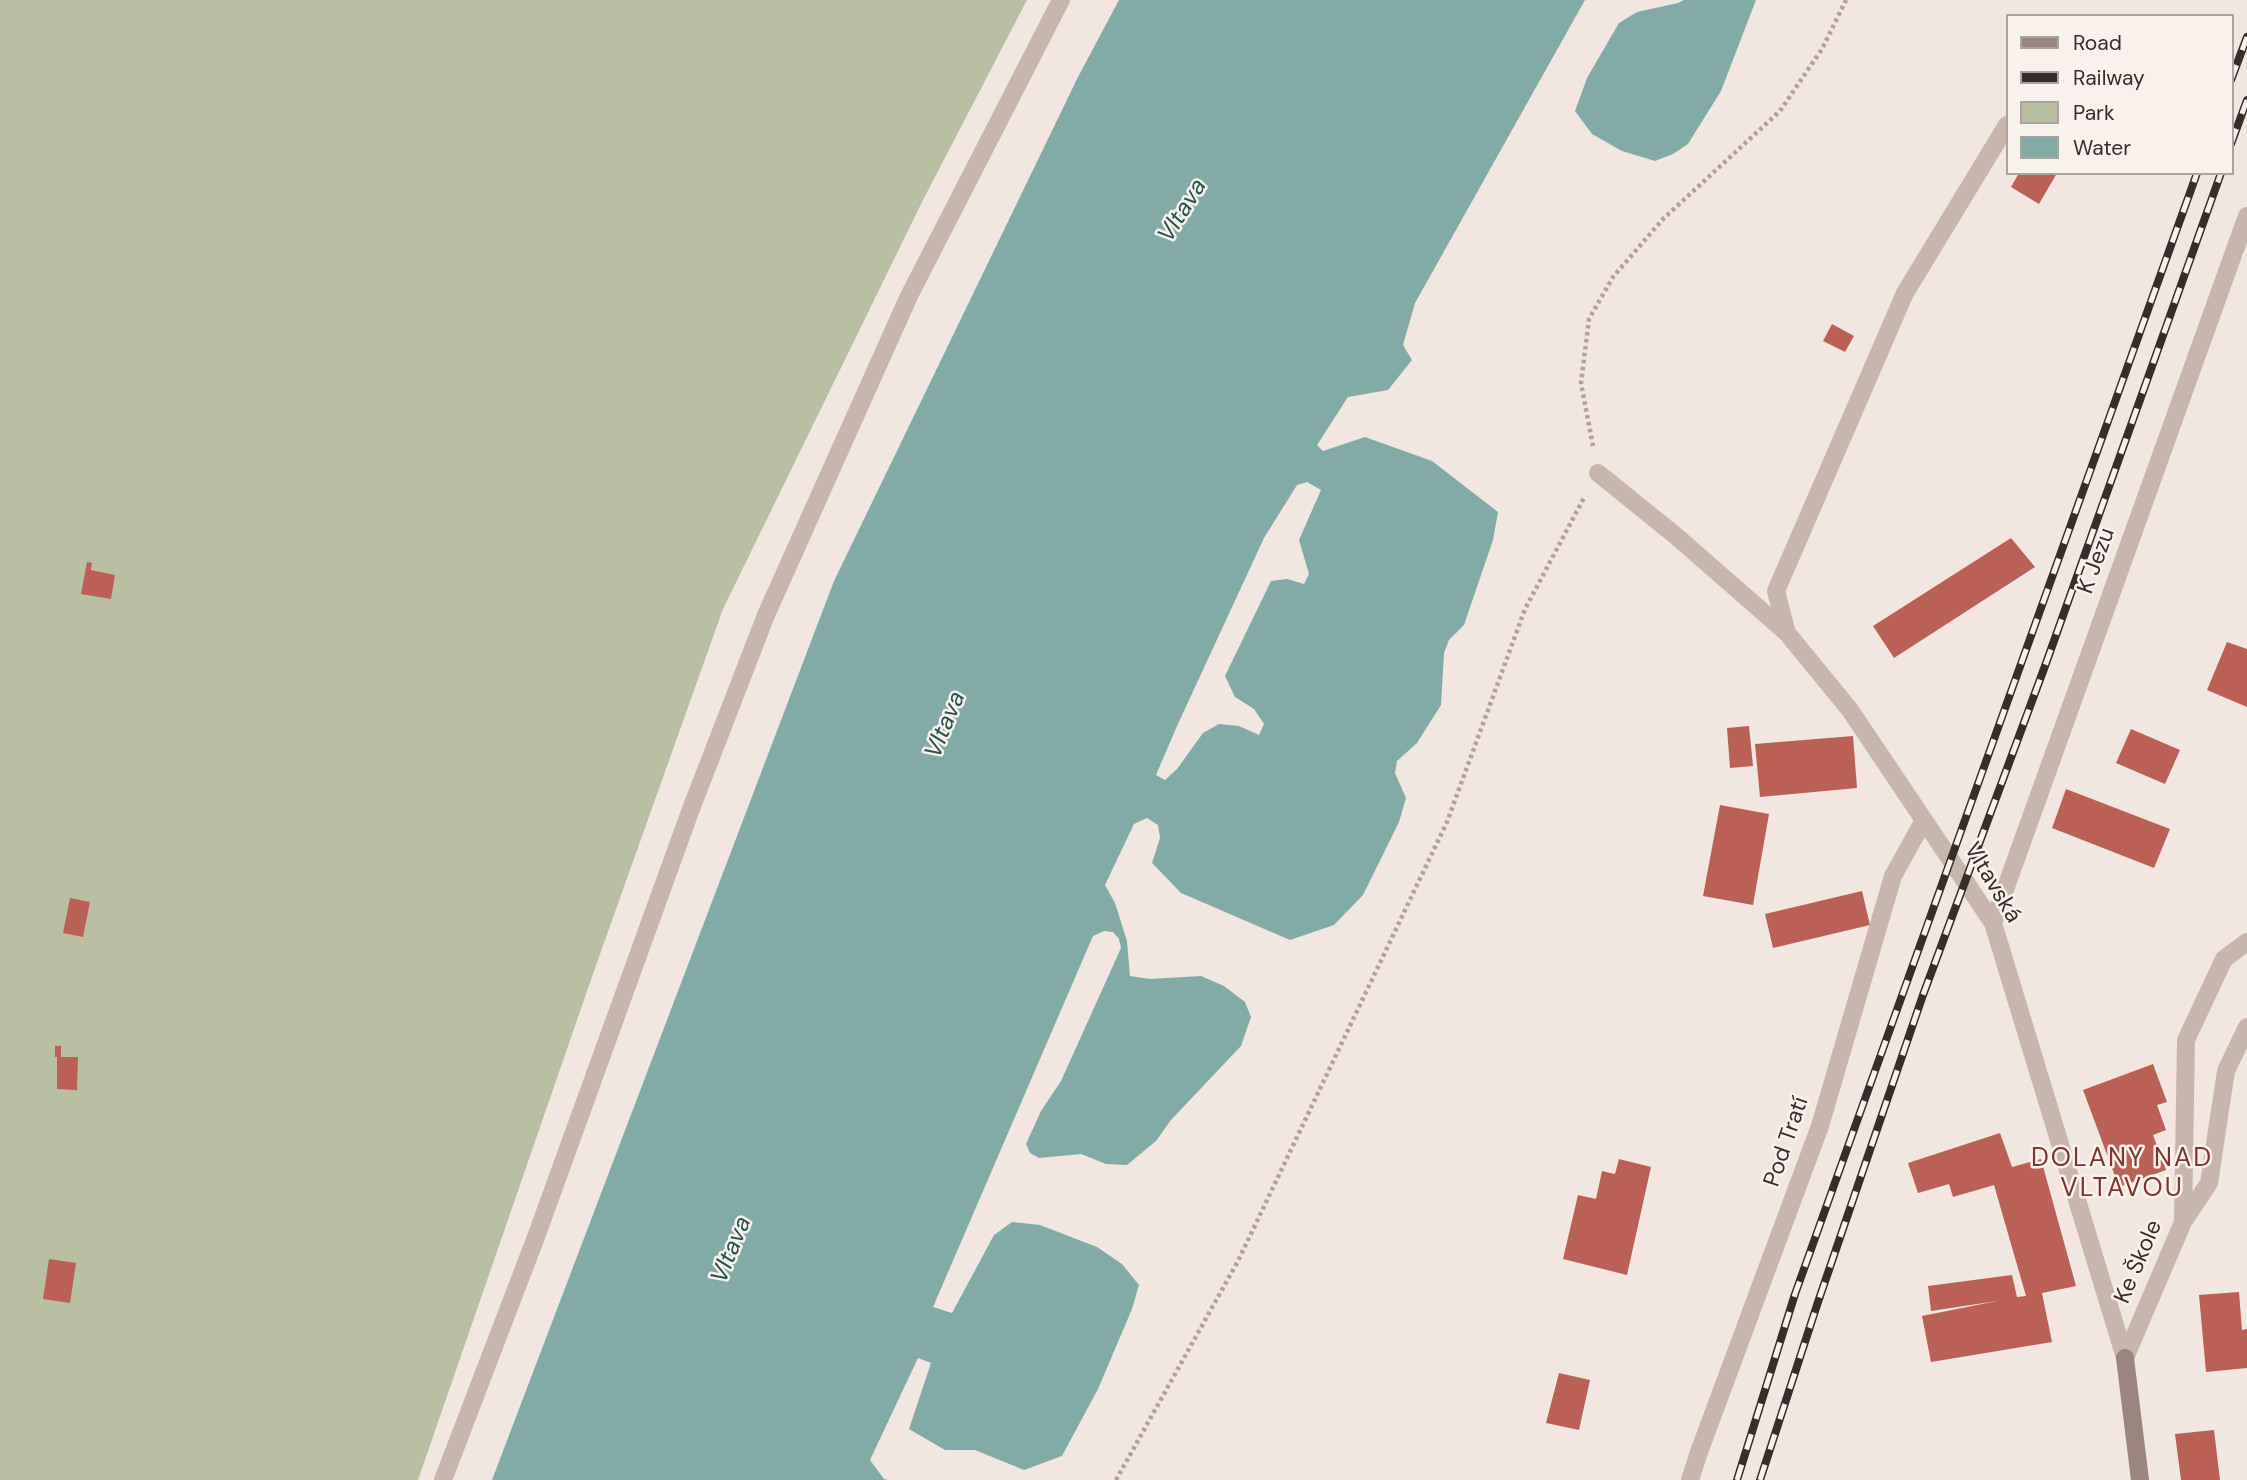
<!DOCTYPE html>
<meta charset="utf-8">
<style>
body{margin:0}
#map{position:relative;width:2247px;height:1480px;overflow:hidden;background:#f1e7e0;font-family:"DM Sans",sans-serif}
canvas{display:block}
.legend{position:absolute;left:2006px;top:14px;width:228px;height:161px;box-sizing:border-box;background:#f9f1ec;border:2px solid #aba39f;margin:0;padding:9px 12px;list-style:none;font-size:21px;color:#372d2b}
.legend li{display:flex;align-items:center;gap:14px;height:35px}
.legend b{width:35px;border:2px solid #aba39f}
</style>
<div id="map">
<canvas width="2247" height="1480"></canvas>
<ul class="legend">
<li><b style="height:9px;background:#9b857e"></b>Road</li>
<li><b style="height:9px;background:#372d2b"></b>Railway</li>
<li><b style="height:19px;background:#b9bfa1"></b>Park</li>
<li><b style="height:19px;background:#82aba7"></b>Water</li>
</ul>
</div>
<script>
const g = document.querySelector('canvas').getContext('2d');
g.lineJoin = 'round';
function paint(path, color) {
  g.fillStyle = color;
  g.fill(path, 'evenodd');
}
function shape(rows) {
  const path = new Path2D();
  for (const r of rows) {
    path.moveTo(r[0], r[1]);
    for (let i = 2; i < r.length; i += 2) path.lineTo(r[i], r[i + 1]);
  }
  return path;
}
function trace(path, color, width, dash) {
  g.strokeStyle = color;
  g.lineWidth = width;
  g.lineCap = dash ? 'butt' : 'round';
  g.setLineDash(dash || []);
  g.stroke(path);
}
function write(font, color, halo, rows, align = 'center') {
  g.font = font + ' "DM Sans",sans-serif';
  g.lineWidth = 5;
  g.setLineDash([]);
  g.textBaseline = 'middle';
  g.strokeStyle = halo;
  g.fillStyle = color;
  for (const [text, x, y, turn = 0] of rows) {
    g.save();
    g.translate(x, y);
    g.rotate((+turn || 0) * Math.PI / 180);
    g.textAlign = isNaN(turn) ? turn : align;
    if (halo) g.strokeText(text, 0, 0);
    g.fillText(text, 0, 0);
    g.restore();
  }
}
const green = shape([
 [0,0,1027,0,923,200,723,609,594,971,418,1480,0,1480]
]);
const water = shape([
 [1119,0,1585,0,1415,303,1403,345,1412,360,1388,390,1348,397,1317,445,1323,451,1365,437,1432,461,1498,512,1493,540,1464,625,1449,640,1444,653,1441,705,1417,743,1397,761,1395,773,1406,798,1399,822,1363,895,1334,925,1290,940,1181,893,1152,863,1160,838,1158,825,1147,818,1134,824,1105,885,1115,903,1127,941,1130,976,1150,979,1201,976,1224,986,1245,1002,1251,1017,1241,1046,1171,1120,1156,1141,1127,1165,1106,1164,1081,1154,1039,1158,1030,1153,1026,1144,1041,1111,1061,1081,1121,948,1119,939,1113,932,1104,931,1093,936,933,1307,952,1313,994,1235,1012,1222,1040,1225,1097,1247,1122,1264,1139,1285,1132,1309,1098,1389,1062,1456,1024,1470,975,1450,945,1450,909,1429,931,1363,918,1358,870,1460,884,1479,888,1480,492,1480,834,581,1078,77],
 [1307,482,1321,490,1299,540,1309,574,1304,584,1287,579,1271,581,1225,676,1235,697,1254,709,1264,724,1259,735,1239,726,1219,724,1203,733,1177,769,1165,780,1156,775,1177,726,1264,538,1297,485],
 [1684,0,1756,0,1721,91,1688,144,1673,154,1655,161,1622,151,1592,134,1575,111,1587,78,1619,23,1637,12,1678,3]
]);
const building = shape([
 [2019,173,2057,173,2039,204,2011,187],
 [1832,324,1854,336,1845,352,1823,341],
 [2011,538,2035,567,1894,658,1873,626],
 [87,562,92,563,91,570,115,575,111,599,81,594],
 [2227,642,2247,649,2247,707,2207,690],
 [1749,726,1753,766,1730,768,1727,728],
 [2131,729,2180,750,2165,784,2116,763],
 [1853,736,1857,788,1760,797,1755,744],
 [2066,789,2170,829,2154,868,2052,828],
 [1720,805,1769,814,1753,905,1703,896],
 [1862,891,1870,925,1773,948,1765,914],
 [70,898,90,902,83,937,63,933],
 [55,1046,61,1046,61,1057,78,1057,77,1090,57,1089,57,1057,55,1057],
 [2153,1064,2167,1102,2157,1105,2166,1130,2153,1135,2166,1170,2119,1187,2083,1090],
 [2000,1133,2012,1167,2041,1159,2076,1286,2042,1293,2052,1342,1931,1362,1922,1316,1997,1301,1931,1311,1928,1286,2012,1275,2017,1297,2026,1296,1994,1185,1953,1197,1949,1184,1918,1193,1908,1163],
 [1619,1159,1651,1167,1627,1275,1563,1259,1578,1195,1596,1199,1602,1171,1615,1174],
 [49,1259,76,1263,70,1303,43,1299],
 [2239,1292,2242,1330,2247,1329,2247,1368,2206,1372,2199,1295],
 [1559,1373,1590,1380,1579,1430,1546,1423],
 [2214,1430,2220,1480,2181,1480,2175,1434]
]);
const path = shape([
 [1593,446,1581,383,1589,319,1613,277,1663,219,1780,111,1822,49,1846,0],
 [1116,1480,1238,1261,1447,822,1525,609,1585,496]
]);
const street = shape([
 [1598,473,1676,536,1787,633,1850,710,1993,923,2125,1358],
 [1787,633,1776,591,1905,293,2007,125],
 [1993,923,2247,216],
 [2183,1222,2186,1040,2224,959,2247,942],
 [2125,1358,2183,1222,2209,1183,2226,1071,2247,1027],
 [443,1480,536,1237,691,809,766,615,909,296,1061,0],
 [1690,1480,1699,1452,1820,1126,1893,876,1924,820]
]);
const secondary = shape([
 [2125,1358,2140,1480]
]);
const rail = shape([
 [2231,80,2247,37],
 [2231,144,2247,100],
 [1737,1480,1795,1294,2197,173],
 [1760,1480,1818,1302,1923,995,2045,666,2221,173]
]);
const streetNames = [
 ["K Jezu",2097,561,-70],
 ["Vltavská",1992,883,59],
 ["Pod Tratí",1787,1142,-71],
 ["Ke Škole",2139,1262,-67]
];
const waterNames = [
 ["Vltava",1183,211,-58],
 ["Vltava",946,725,-68],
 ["Vltava",732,1250,-68]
];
const quarterNames = [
 ["DOLANY NAD",2122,1159],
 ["VLTAVOU",2122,1189]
];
paint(green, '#b9bfa1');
paint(water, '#82aba7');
paint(building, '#ba6055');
trace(path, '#b4a097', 4.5, [3.5, 3.5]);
trace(street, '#c8b6ad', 18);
trace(secondary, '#9b857e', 18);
trace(rail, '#372d2b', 8);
trace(rail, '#f9f1ec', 5, [16]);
write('23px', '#372d2b', '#f9f1ec', streetNames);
write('italic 24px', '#245451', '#f9f1ec', waterNames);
g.letterSpacing = '2px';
write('26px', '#7e352c', '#f9f1ec', quarterNames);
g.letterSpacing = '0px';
</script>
